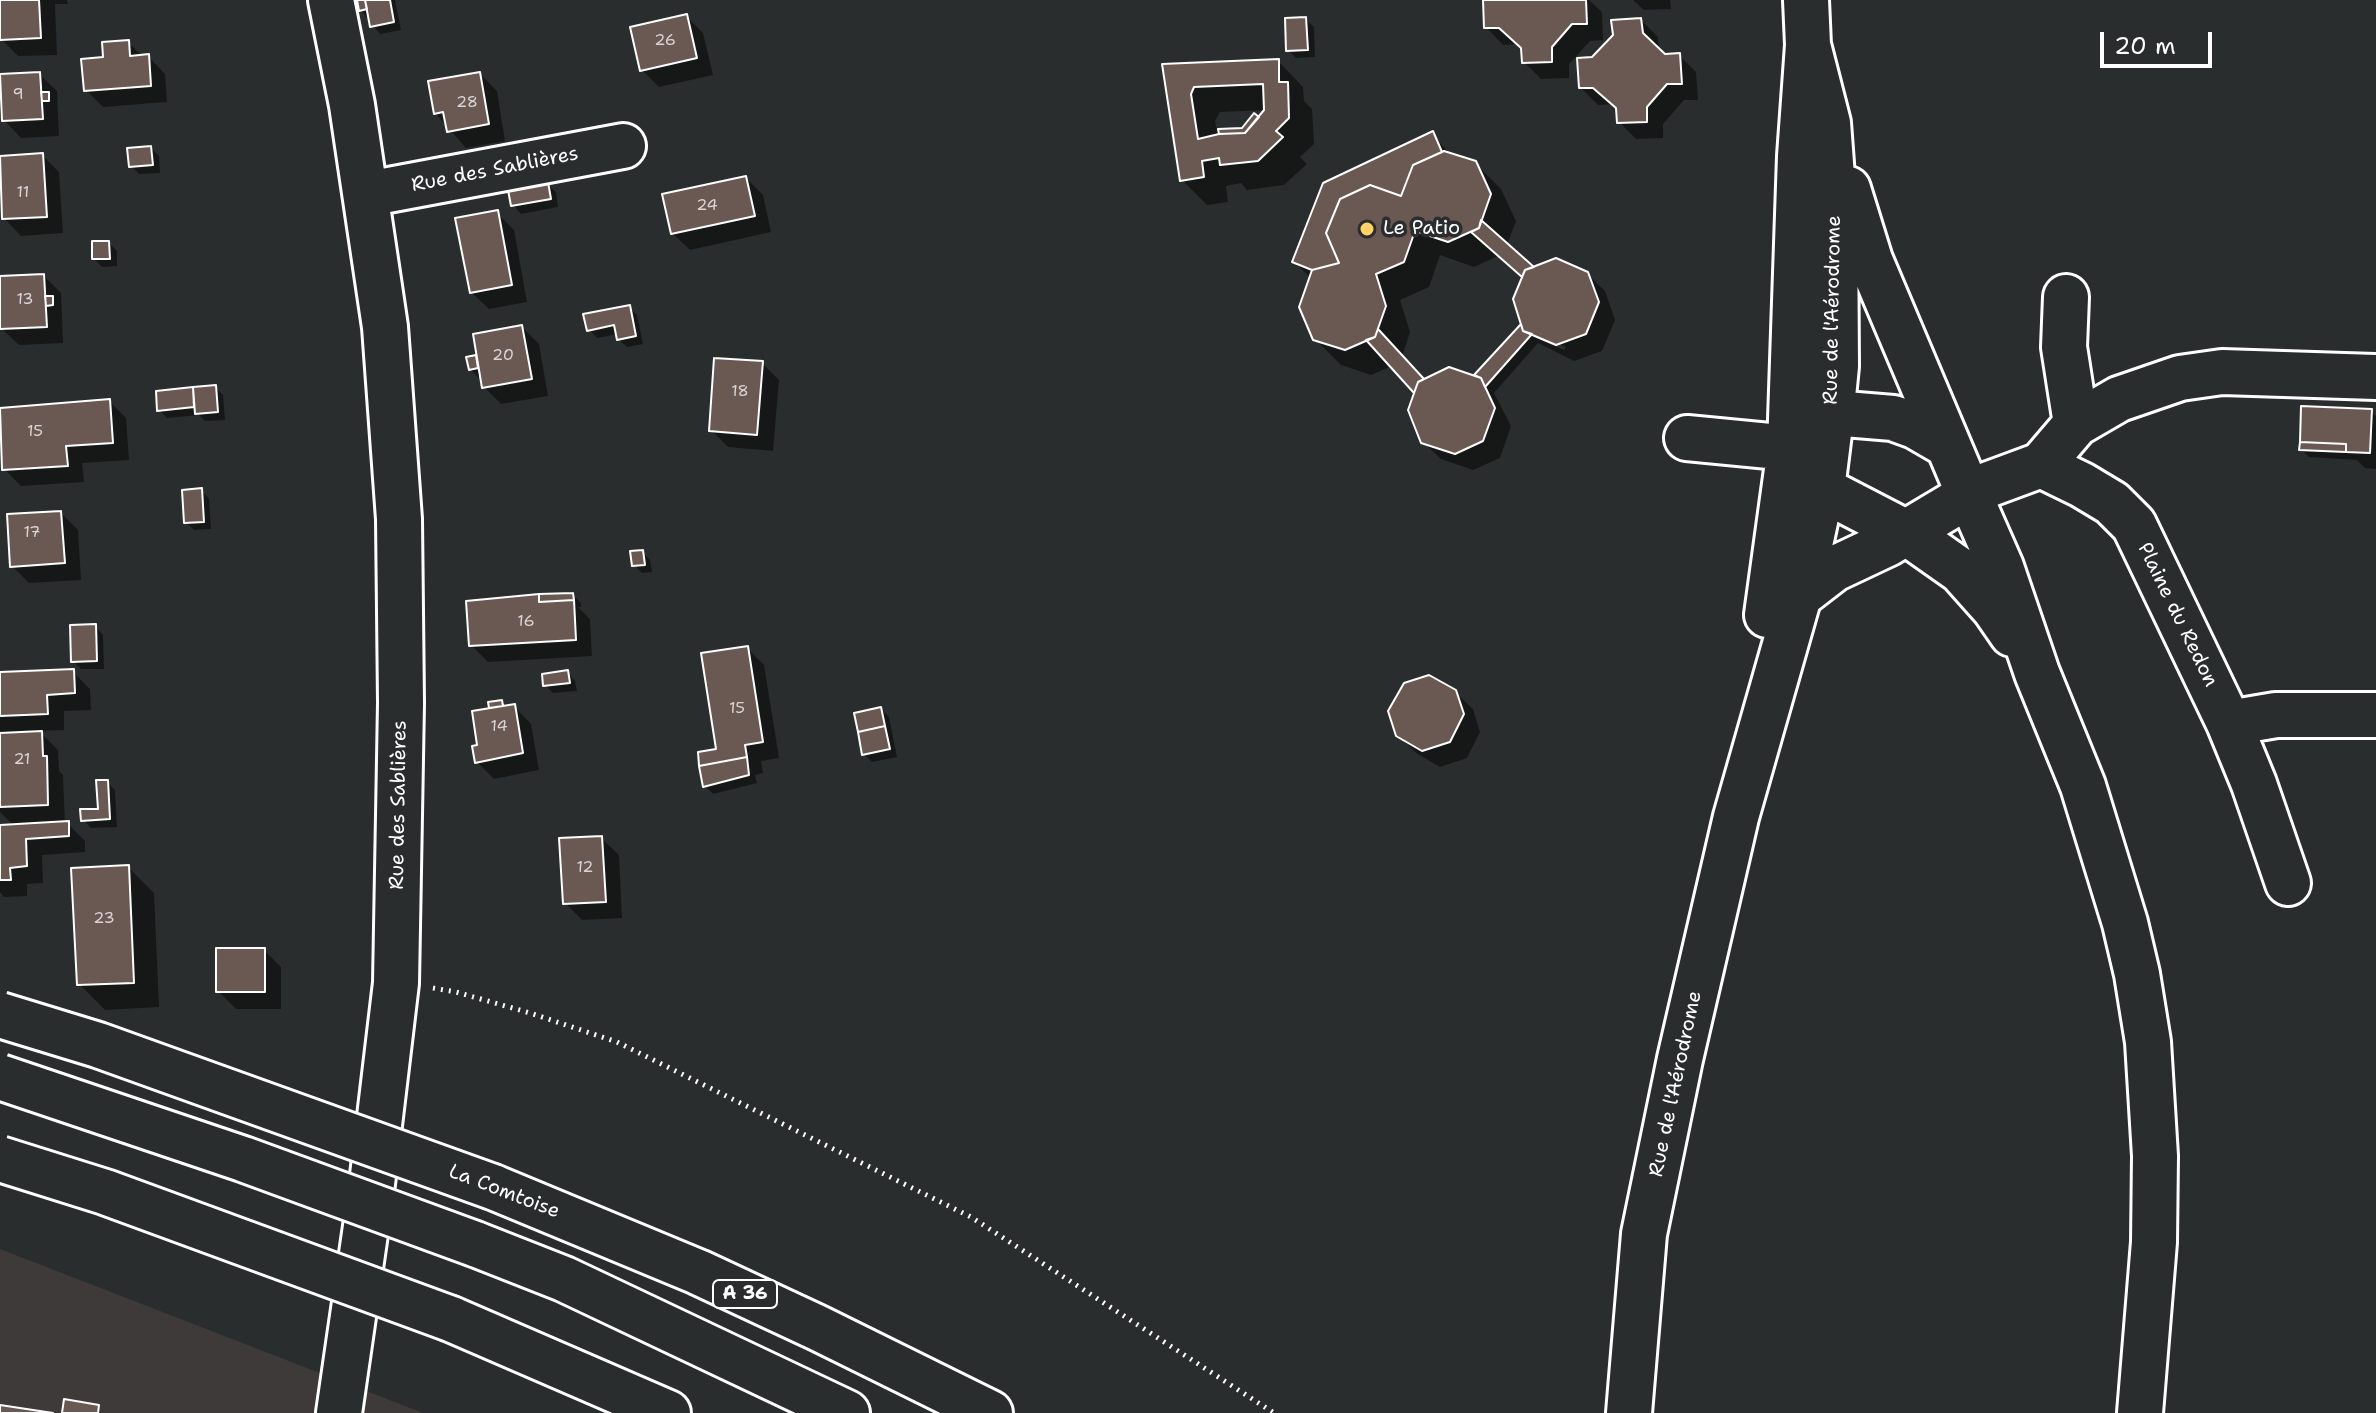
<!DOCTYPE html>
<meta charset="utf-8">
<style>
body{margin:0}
#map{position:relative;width:2376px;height:1413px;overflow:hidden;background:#2a2d2e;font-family:"Shantell Sans",sans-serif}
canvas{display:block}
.scale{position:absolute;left:2100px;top:32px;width:112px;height:36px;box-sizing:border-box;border:4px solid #fff;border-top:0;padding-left:10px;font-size:24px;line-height:28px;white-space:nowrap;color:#fff;-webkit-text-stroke:6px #2a2d2e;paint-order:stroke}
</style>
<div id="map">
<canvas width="2376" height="1413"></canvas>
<div class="scale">20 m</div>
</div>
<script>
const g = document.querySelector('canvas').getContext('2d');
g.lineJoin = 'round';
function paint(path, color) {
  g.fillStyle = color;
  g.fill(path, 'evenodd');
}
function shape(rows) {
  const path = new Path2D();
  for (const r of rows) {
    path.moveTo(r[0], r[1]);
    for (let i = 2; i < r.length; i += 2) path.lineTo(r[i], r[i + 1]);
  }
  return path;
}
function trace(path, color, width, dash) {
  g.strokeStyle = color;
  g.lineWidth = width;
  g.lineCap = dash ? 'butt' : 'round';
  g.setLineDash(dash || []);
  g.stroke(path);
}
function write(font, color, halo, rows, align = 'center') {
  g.font = font + ' "Shantell Sans",sans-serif';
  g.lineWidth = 7;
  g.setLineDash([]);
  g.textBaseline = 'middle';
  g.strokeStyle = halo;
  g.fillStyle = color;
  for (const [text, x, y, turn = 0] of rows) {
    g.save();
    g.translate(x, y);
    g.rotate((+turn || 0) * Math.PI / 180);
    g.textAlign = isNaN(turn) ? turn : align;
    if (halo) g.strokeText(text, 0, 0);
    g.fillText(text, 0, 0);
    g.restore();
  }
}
const built = shape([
 [0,1249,423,1413,0,1413]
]);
const shadow = shape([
 [0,0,67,0,68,4,55,4,57,55,18,56,1,39],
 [367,0,395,0,401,30,380,34,361,10],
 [1485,0,1589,0,1602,12,1603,40,1590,41,1569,64,1569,78,1541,79,1524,62,1523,49,1518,44,1503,45,1486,27],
 [1633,0,1670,0,1671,9,1644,10],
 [686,16,703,33,713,75,659,87,642,70],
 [1305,19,1314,27,1315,57,1296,58,1288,50],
 [1641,20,1658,37,1659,51,1664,56,1679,55,1696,72,1698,100,1684,100,1663,124,1663,138,1636,139,1619,122,1618,109,1612,104,1598,105,1581,88,1593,59],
 [128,42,143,57,148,56,165,74,167,102,103,107,86,90,105,59],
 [1278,61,1303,87,1304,101,1312,109,1314,144,1300,157,1307,164,1284,185,1247,190,1241,183,1226,186,1228,202,1207,205,1182,180,1164,66],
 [1267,110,1259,119,1243,129,1217,131,1215,121,1220,112],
 [39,74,57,91,59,136,21,138,4,120,3,116,0,116,0,95,2,97],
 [480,74,497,91,505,141,466,148,435,113],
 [1432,134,1451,155,1475,163,1501,189,1516,221,1507,245,1533,269,1587,274,1605,291,1615,320,1602,351,1574,361,1538,343,1494,393,1511,426,1500,458,1473,470,1441,459,1423,442,1416,393,1392,366,1371,375,1341,365,1314,338,1311,278,1294,262],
 [1440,255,1474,267,1500,255,1524,277,1521,327,1477,375,1482,380,1424,381,1402,357,1410,332,1400,300,1429,287],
 [1536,334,1566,347,1564,350,1536,338],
 [151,148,159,156,160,173,139,174,131,166],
 [42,155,59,172,63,233,21,236,4,218,0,158],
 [746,178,763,195,771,232,690,250,672,233],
 [547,184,556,192,558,207,521,214,513,205],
 [497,213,514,230,527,302,489,309,471,292],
 [109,243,117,251,117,266,102,267,94,259],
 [44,276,61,293,63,343,19,345,1,328,0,278],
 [629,307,637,315,643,344,627,347,618,339,618,334,597,338,589,330],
 [522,327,539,344,548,396,501,404,484,387,482,377,478,377,470,369,475,358,480,362],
 [762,363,779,380,773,451,728,447,711,430],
 [215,387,223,395,225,420,205,421,199,415,167,418,159,410,158,393],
 [109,401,126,418,129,460,82,463,84,482,21,486,4,469],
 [2371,411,2376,416,2376,469,2365,468,2357,460,2309,457,2301,449],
 [201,490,209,499,211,529,194,530,186,522],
 [61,513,78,530,81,580,29,583,12,566],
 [642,552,650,560,652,572,642,573,634,565],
 [573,595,581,603,581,607,578,607,590,619,592,656,488,662,471,645],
 [95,626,103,635,104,669,81,669,73,661],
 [747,648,764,665,779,758,761,761,763,773,755,775,757,783,713,794,705,786,718,751],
 [73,672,90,689,91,710,64,711,64,730,39,731,58,750,59,771,63,775,65,824,68,824,85,841,85,852,42,855,43,883,27,884,27,896,4,897,0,892,0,827,14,826,0,812,0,735,4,735,0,731,0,674],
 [567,672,575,681,577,691,553,693,545,685],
 [1455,692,1473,709,1480,732,1467,758,1440,767,1416,753,1398,735],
 [501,702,507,708,514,706,531,724,539,770,494,779,477,762,494,710,491,707],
 [881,709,889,717,897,757,872,762,864,754],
 [107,782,115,790,117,827,91,828,83,820,100,811],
 [601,838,619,855,622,918,582,920,565,903],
 [128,867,154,893,159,1007,105,1010,79,984],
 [264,950,281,967,281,1009,236,1009,218,991]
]);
const building = shape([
 [0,0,39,0,41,38,0,40,0,0],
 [357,0,365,0,367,9,359,11,357,0],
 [365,0,390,0,394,22,370,27,365,0],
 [1483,0,1586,0,1587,24,1572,24,1552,47,1552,62,1522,63,1521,48,1499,28,1484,28,1483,0],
 [687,14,697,58,640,71,630,27,687,14],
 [1306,17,1308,50,1286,51,1285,18,1306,17],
 [1641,18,1643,33,1665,54,1680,53,1682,84,1667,84,1647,107,1647,122,1617,123,1616,108,1593,88,1579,88,1577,58,1592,57,1613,35,1611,20,1641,18],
 [129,40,130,56,149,54,151,86,84,91,81,59,103,57,102,42,129,40],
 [1279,59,1279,82,1288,82,1289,118,1276,131,1283,137,1258,161,1220,165,1219,158,1202,161,1204,177,1180,181,1162,64,1279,59],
 [1263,84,1264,110,1245,133,1219,134,1198,139,1191,94,1194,87,1263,84],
 [40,72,43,119,2,121,0,74,40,72],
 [480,72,489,124,447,132,443,112,434,114,428,81,480,72],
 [41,92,49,92,49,101,42,101,41,92],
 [1254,113,1259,117,1245,133,1219,134,1218,129,1242,128,1254,113],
 [1433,131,1442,152,1413,165,1401,196,1370,185,1340,199,1326,233,1339,263,1312,270,1292,262,1323,183,1433,131],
 [151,146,153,165,129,167,127,148,151,146],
 [1444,151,1476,161,1491,194,1479,228,1448,242,1415,231,1404,262,1376,274,1386,306,1375,337,1345,350,1313,340,1299,307,1312,270,1339,263,1326,233,1340,199,1370,185,1401,196,1413,165,1444,151],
 [43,153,47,217,2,219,0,156,43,153],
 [746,176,755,216,671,234,662,194,746,176],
 [548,182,551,199,511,206,508,190,548,182],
 [498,210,512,285,470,293,455,218,498,210],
 [1481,220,1534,267,1525,270,1522,277,1471,232,1479,228,1481,220],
 [92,241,109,241,110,259,92,259,92,241],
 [1556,258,1588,272,1599,302,1586,334,1556,345,1523,331,1513,299,1525,270,1556,258],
 [44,274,47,327,0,329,0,276,44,274],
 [45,296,53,296,53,305,46,306,45,296],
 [630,305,636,336,617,340,614,325,587,331,583,314,630,305],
 [1521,324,1523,331,1532,334,1485,387,1481,378,1474,375,1521,324],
 [522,325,532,379,482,388,473,334,522,325],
 [1378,329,1424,379,1418,382,1414,393,1366,340,1375,337,1378,329],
 [476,355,478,368,469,370,466,357,476,355],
 [714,358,763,361,757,435,709,431,714,358],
 [1449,367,1481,378,1495,408,1483,441,1455,454,1421,443,1408,410,1418,382,1449,367],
 [216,385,218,412,195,414,193,387,216,385],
 [193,387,194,407,157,411,156,391,193,387],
 [110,399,113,443,66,446,68,466,2,470,0,408,110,399],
 [2301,406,2372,409,2370,453,2346,452,2346,444,2300,442,2301,406],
 [2300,442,2346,444,2346,452,2299,450,2300,442],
 [202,488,204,522,184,523,182,490,202,488],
 [61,511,65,563,10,567,7,514,61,511],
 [643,550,645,565,632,566,630,551,643,550],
 [573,593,574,600,539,602,539,594,573,593],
 [539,594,539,602,574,600,576,640,469,646,466,601,539,594],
 [96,624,97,661,71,662,70,625,96,624],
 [748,646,763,742,745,745,747,757,699,766,698,752,716,749,701,653,748,646],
 [74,669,75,693,47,695,48,714,0,716,0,672,74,669],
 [568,670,570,683,543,686,542,674,568,670],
 [1429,675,1456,690,1464,714,1450,742,1422,751,1396,736,1388,711,1404,683,1429,675],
 [502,700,503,706,489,708,488,702,502,700],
 [515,704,523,753,475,763,472,746,477,745,472,711,515,704],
 [881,707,885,726,858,732,854,713,881,707],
 [885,726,890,749,862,755,858,732,885,726],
 [42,731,43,756,47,756,48,805,0,807,0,733,42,731],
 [747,757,749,775,703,787,699,766,747,757],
 [96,780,108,780,110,819,81,821,80,809,98,809,96,780],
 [69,821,69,836,26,839,27,866,10,868,11,880,0,880,0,825,69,821],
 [602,836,606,902,563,904,559,838,602,836],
 [129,865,134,983,77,985,71,868,129,865],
 [216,948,265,948,265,992,216,992,216,948],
 [64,1399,99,1405,98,1413,62,1413,64,1399],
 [0,1405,53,1413,0,1413,0,1405]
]);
const path = shape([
 [433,988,456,992,530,1013,617,1042,971,1217,1274,1413]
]);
const minor = shape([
 [331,0,352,105,385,327,399,519,401,703,396,983,371,1192,339,1413],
 [1848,189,1870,260,1968,492],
 [367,194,623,146],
 [2066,297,2064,347,2076,424],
 [1804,428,1831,417,1845,414,1893,418,1915,426,1946,444],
 [1687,438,1790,448],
 [2041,465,2076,424,2119,399,2180,378,2222,372,2376,377],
 [1800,474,1822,489,1907,533],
 [1799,596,1834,569,1887,544,1959,501,1968,492,2041,465,2082,485,2112,503,2134,525,2229,723,2254,784,2288,883],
 [1767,615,1790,448,1800,156,1808,45,1806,0],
 [2229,723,2276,715,2376,715],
 [1629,1413,1644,1234,1680,1059,1736,817,1799,596,1822,489,1831,417,1836,366,1835,217,1828,123,1808,45]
]);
const highway = shape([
 [1968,492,2001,567,2037,673,2083,786,2125,923,2137,974,2148,1042,2155,1156,2154,1242,2140,1413],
 [1907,533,1961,571,1994,608,2012,634],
 [493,1187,698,1272,818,1328,990,1413],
 [475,1244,564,1279,847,1413],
 [451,1319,668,1413]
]);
const highwayBridge = shape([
 [0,1015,98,1045,493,1187],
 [0,1077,243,1159,475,1244],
 [0,1159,105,1192,451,1319]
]);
const markers = [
 [1367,229,8,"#ffd166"]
];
const numberNames = [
 ["26",665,41],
 ["9",18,95],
 ["28",467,103],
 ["11",23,193],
 ["24",707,206],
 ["13",25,300],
 ["20",503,356],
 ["18",740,392],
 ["15",35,432],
 ["17",32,533],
 ["16",526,622],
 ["15",737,709],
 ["14",499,727],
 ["21",22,760],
 ["12",585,868],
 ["23",104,919]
];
const shields = [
 [745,1294,64]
];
const shieldNames = [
 ["A 36",745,1294]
];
const streetNames = [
 ["Rue des Sablières",495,170,-11],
 ["Rue de l'Aérodrome",1833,310,-89],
 ["Plaine du Redon",2177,615,64],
 ["Rue des Sablières",399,805,-89],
 ["Rue de l'Aérodrome",1676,1084,-78],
 ["La Comtoise",504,1192,21]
];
const poiNames = [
 ["Le Patio",1383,229]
];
paint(built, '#3d3a39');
paint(shadow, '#0007');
paint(building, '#6a5853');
trace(building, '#fff', 2);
trace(minor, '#fff', 50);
trace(highway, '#fff', 50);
trace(path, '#fff', 5, [2, 6]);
trace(minor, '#2a2d2e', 44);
trace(highway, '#2a2d2e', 44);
trace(highwayBridge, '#fff', 50, []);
trace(highwayBridge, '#2a2d2e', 44);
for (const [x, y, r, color] of markers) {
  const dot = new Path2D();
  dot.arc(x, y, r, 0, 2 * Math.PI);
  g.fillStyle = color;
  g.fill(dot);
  trace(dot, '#2a2d2e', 3);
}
write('16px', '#dad5d4', null, numberNames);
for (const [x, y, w] of shields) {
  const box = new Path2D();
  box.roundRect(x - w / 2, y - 14, w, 28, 6);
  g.fillStyle = '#2a2d2e';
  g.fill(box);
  trace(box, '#fff', 2);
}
write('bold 18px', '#fff', null, shieldNames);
write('20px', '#fff', '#2a2d2e', streetNames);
write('20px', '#fff', '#2a2d2e', poiNames, 'left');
</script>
